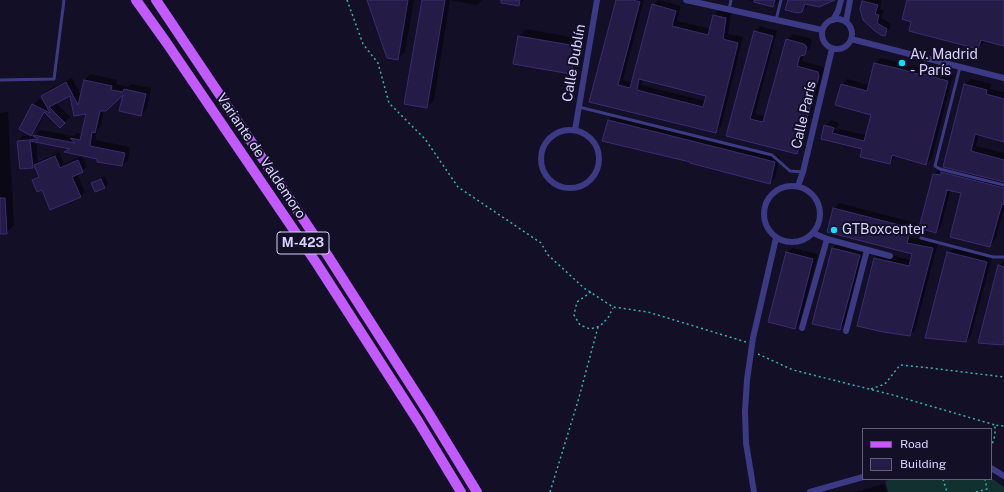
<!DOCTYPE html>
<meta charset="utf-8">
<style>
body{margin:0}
#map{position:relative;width:1004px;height:492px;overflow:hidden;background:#130f26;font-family:"Public Sans",sans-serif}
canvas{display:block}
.legend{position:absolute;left:862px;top:428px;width:130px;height:52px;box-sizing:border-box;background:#130f26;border:1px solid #625e7d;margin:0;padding:5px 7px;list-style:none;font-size:12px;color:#d9d4ff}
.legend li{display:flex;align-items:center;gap:8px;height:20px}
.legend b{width:20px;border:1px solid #625e7d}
</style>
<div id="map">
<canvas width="1004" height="492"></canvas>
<ul class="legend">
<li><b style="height:5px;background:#c25bff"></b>Road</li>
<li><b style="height:11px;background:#241b47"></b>Building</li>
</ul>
</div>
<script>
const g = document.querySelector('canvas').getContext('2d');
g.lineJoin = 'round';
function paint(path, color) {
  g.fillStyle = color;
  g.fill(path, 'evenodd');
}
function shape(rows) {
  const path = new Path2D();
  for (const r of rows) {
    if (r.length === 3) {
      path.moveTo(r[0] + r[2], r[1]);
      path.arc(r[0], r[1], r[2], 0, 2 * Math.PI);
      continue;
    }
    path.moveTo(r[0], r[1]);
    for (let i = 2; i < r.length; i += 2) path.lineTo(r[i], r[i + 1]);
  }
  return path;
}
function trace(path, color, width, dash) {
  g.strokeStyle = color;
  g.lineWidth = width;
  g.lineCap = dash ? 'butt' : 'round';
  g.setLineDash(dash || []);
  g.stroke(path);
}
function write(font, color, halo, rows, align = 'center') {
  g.font = font + ' "Public Sans",sans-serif';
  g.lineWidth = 4;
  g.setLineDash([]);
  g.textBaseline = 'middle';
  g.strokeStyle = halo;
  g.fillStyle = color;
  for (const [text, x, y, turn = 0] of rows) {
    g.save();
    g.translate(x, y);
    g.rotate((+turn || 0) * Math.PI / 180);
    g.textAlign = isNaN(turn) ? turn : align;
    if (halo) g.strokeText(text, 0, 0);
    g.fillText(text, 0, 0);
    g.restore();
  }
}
const green = shape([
 [991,478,1004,487,1004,492,888,492,885,481,891,479,991,479]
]);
const shadow = shape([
 [368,0,414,0,405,52,398,59],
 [423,0,482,0,477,5,450,0,434,100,427,107],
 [509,0,524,0,519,5],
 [617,0,644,0,623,80,632,83,653,5,658,0,681,6,677,21,711,29,714,16,719,10,731,13,728,34,743,37,721,127,715,132,591,101],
 [643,79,707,95,705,101,641,85],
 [748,0,779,0,773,6],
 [789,0,828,0,810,4,802,11],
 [865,0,882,0,880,9,884,10,881,18,891,24,889,30,884,35,863,2],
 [908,0,1004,0,1004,45,986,40,978,48,913,21],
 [760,26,777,31,755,114,766,117,787,40,792,34,809,38,812,41,810,48,804,54,802,61,823,67,824,70,802,147,796,153,727,135,755,32],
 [526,29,582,39,578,65,570,73,519,36],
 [881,58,902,63,927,70,928,69,953,75,932,158,926,164,895,155,895,158,889,163,863,148,822,138,825,126,831,120,839,123,837,128,827,125,827,127,839,130,839,129,866,135,872,114,842,85,847,79,869,85,875,63],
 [90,74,117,80,116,84,128,87,131,84,151,88,147,109,141,115,125,92,104,110,101,126,97,130,95,140,130,147,128,160,122,165,99,158,66,151,69,148,36,142,38,162,40,161,59,152,64,164,82,156,87,167,82,171,77,174,85,192,80,197,42,189,33,180,39,175,35,165,32,167,18,142,23,136,35,135,40,130,74,136,77,133,82,134,87,113,75,115,71,94,55,102,70,117,60,127,45,112,37,129,31,134,33,105,39,99,46,103,42,96,48,90,72,78,81,96,85,80],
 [971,79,991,84,990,89,1004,92,1004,141,979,134,976,146,1004,153,1004,209,995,240,990,246,962,192,951,189,941,226,936,232,920,228,934,174,940,169,945,170,948,167,965,84],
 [8,112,14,225,6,233,0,233,0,113],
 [614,115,780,157,775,178,769,183,691,161,604,140,609,120],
 [105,176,108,184,105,187,95,191,92,183,96,180],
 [839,203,916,223,912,237,938,243,915,330,909,335,875,258,881,253,912,260,913,254,834,208],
 [838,243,865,249,845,324,840,329,833,248],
 [792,248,818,254,800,322,795,328,787,253],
 [954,248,992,257,971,335,966,341,948,253],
 [1004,261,1004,342,1002,344,999,266],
 [884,484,887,492,855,492]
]);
const building = shape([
 [367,0,408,0,398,60,387,58,367,0],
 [422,0,445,0,427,108,404,104,422,0],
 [501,0,520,0,519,6,501,3,501,0],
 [616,0,633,0,640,2,618,85,630,88,652,4,676,11,672,26,708,35,713,15,726,18,723,39,738,43,716,133,589,102,616,0],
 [639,79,706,96,703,107,637,90,639,79],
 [754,0,775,0,773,7,754,2,754,0],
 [788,0,835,0,819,7,805,4,802,12,798,13,785,10,788,0],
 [907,0,1004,0,1004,46,981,40,978,49,909,31,911,22,902,19,907,0],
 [862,1,878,5,875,14,879,15,877,23,887,29,885,36,881,35,875,31,863,20,860,9,862,1],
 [754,31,773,36,750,119,763,122,786,39,804,44,807,47,805,55,800,56,797,66,818,72,819,76,797,154,726,136,754,31],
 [518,36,576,46,571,74,513,64,518,36],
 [874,63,896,68,922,75,922,74,948,81,926,165,892,155,890,164,860,157,862,149,821,139,824,125,834,128,832,133,864,141,871,115,835,105,841,84,867,91,874,63],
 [84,80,112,86,111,90,123,92,124,89,146,94,141,116,119,111,123,95,106,111,100,111,95,133,92,132,90,146,125,153,122,166,97,162,97,159,64,152,70,149,30,141,33,168,20,169,17,141,38,139,33,136,33,135,75,143,70,138,80,140,86,114,74,116,70,96,49,107,65,123,60,128,44,112,31,136,19,129,32,104,50,113,41,96,66,82,78,105,84,80],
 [964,84,987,90,986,94,1004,99,1004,142,975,134,971,151,1004,160,1004,182,943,167,964,84],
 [608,120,775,162,770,184,690,163,690,162,602,141,608,120],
 [55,156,60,168,78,160,83,172,72,177,81,197,50,210,42,190,37,192,32,180,39,177,34,165,55,156],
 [941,172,1004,188,1004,205,1002,204,990,247,950,237,961,193,947,190,936,233,919,228,933,174,941,175,941,172],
 [101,179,105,188,95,192,91,183,101,179],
 [0,198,5,198,7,234,0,234,0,198],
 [833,208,911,228,907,243,933,248,910,336,883,332,857,326,874,258,909,266,912,254,827,232,833,208],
 [832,248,860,255,840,330,812,324,832,248],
 [786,252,813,259,795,329,768,322,786,252],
 [947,252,987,262,966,342,925,338,947,252],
 [998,265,1004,267,1004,340,1003,345,978,343,998,265]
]);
const path = shape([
 [347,0,363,44,378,63,389,103,425,139,458,187,541,243,548,255,584,288,613,307,648,312,746,342],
 [591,292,577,302,574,315,580,325,590,329,600,326,608,318,613,308],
 [758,354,793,370,893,395,995,425],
 [871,389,885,384,900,365,930,368,1004,377],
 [991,448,995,435,995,425,1004,426],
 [943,479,947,492],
 [550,492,578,401,598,327],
 [976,492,987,489,985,479]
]);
const service = shape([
 [729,10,731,0],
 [776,20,781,0],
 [960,67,935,166,940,169,1004,185],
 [0,80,54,79,64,0],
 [579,107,772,155,790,171,803,172],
 [921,238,993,257,1004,257]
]);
const minor = shape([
 [686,0,822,30],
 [837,34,15],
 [833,20,838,11,841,0],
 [846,22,850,0],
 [851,39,1004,78],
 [575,130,597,0],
 [570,159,29],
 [792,214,28],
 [798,186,803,172,832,49],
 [813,233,827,239,890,256],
 [802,328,827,239],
 [846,331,867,250],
 [991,468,1004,476],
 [754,492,746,443,745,411,747,380,753,338,776,238],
 [810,492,863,477]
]);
const primary = shape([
 [136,0,166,42,317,264,418,421,461,492],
 [156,0,328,256,428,412,477,492]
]);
const markers = [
 [902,63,4,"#00e5ff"],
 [834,230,4,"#00e5ff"]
];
const shields = [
 [303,243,52]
];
const shieldNames = [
 ["M-423",303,243]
];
const poiNames = [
 ["Av. Madrid",910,55],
 ["- París",910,71],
 ["GTBoxcenter",842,230]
];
const streetNames = [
 ["Calle Dublín",574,63,-80],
 ["Calle París",804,115,-77],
 ["Variante de Valdemoro",261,156,56]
];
paint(green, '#12302f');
paint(shadow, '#0007');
paint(building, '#241b47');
trace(building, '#3b2d73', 1);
trace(path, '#2fb8b0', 1.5, [2, 3]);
trace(service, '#3d3a85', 3);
trace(minor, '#3d3a85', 6);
trace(primary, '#c25bff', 10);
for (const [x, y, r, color] of markers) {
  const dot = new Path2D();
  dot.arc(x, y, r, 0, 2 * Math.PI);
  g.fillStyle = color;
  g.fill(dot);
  trace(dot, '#130f26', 1.5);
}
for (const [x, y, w] of shields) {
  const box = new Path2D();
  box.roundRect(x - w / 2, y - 11, w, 22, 3);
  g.fillStyle = '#130f26';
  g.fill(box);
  trace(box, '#d9d4ff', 1);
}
write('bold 13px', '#d9d4ff', null, shieldNames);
write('14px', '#d9d4ff', '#130f26', poiNames, 'left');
write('14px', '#d9d4ff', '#130f26', streetNames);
</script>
